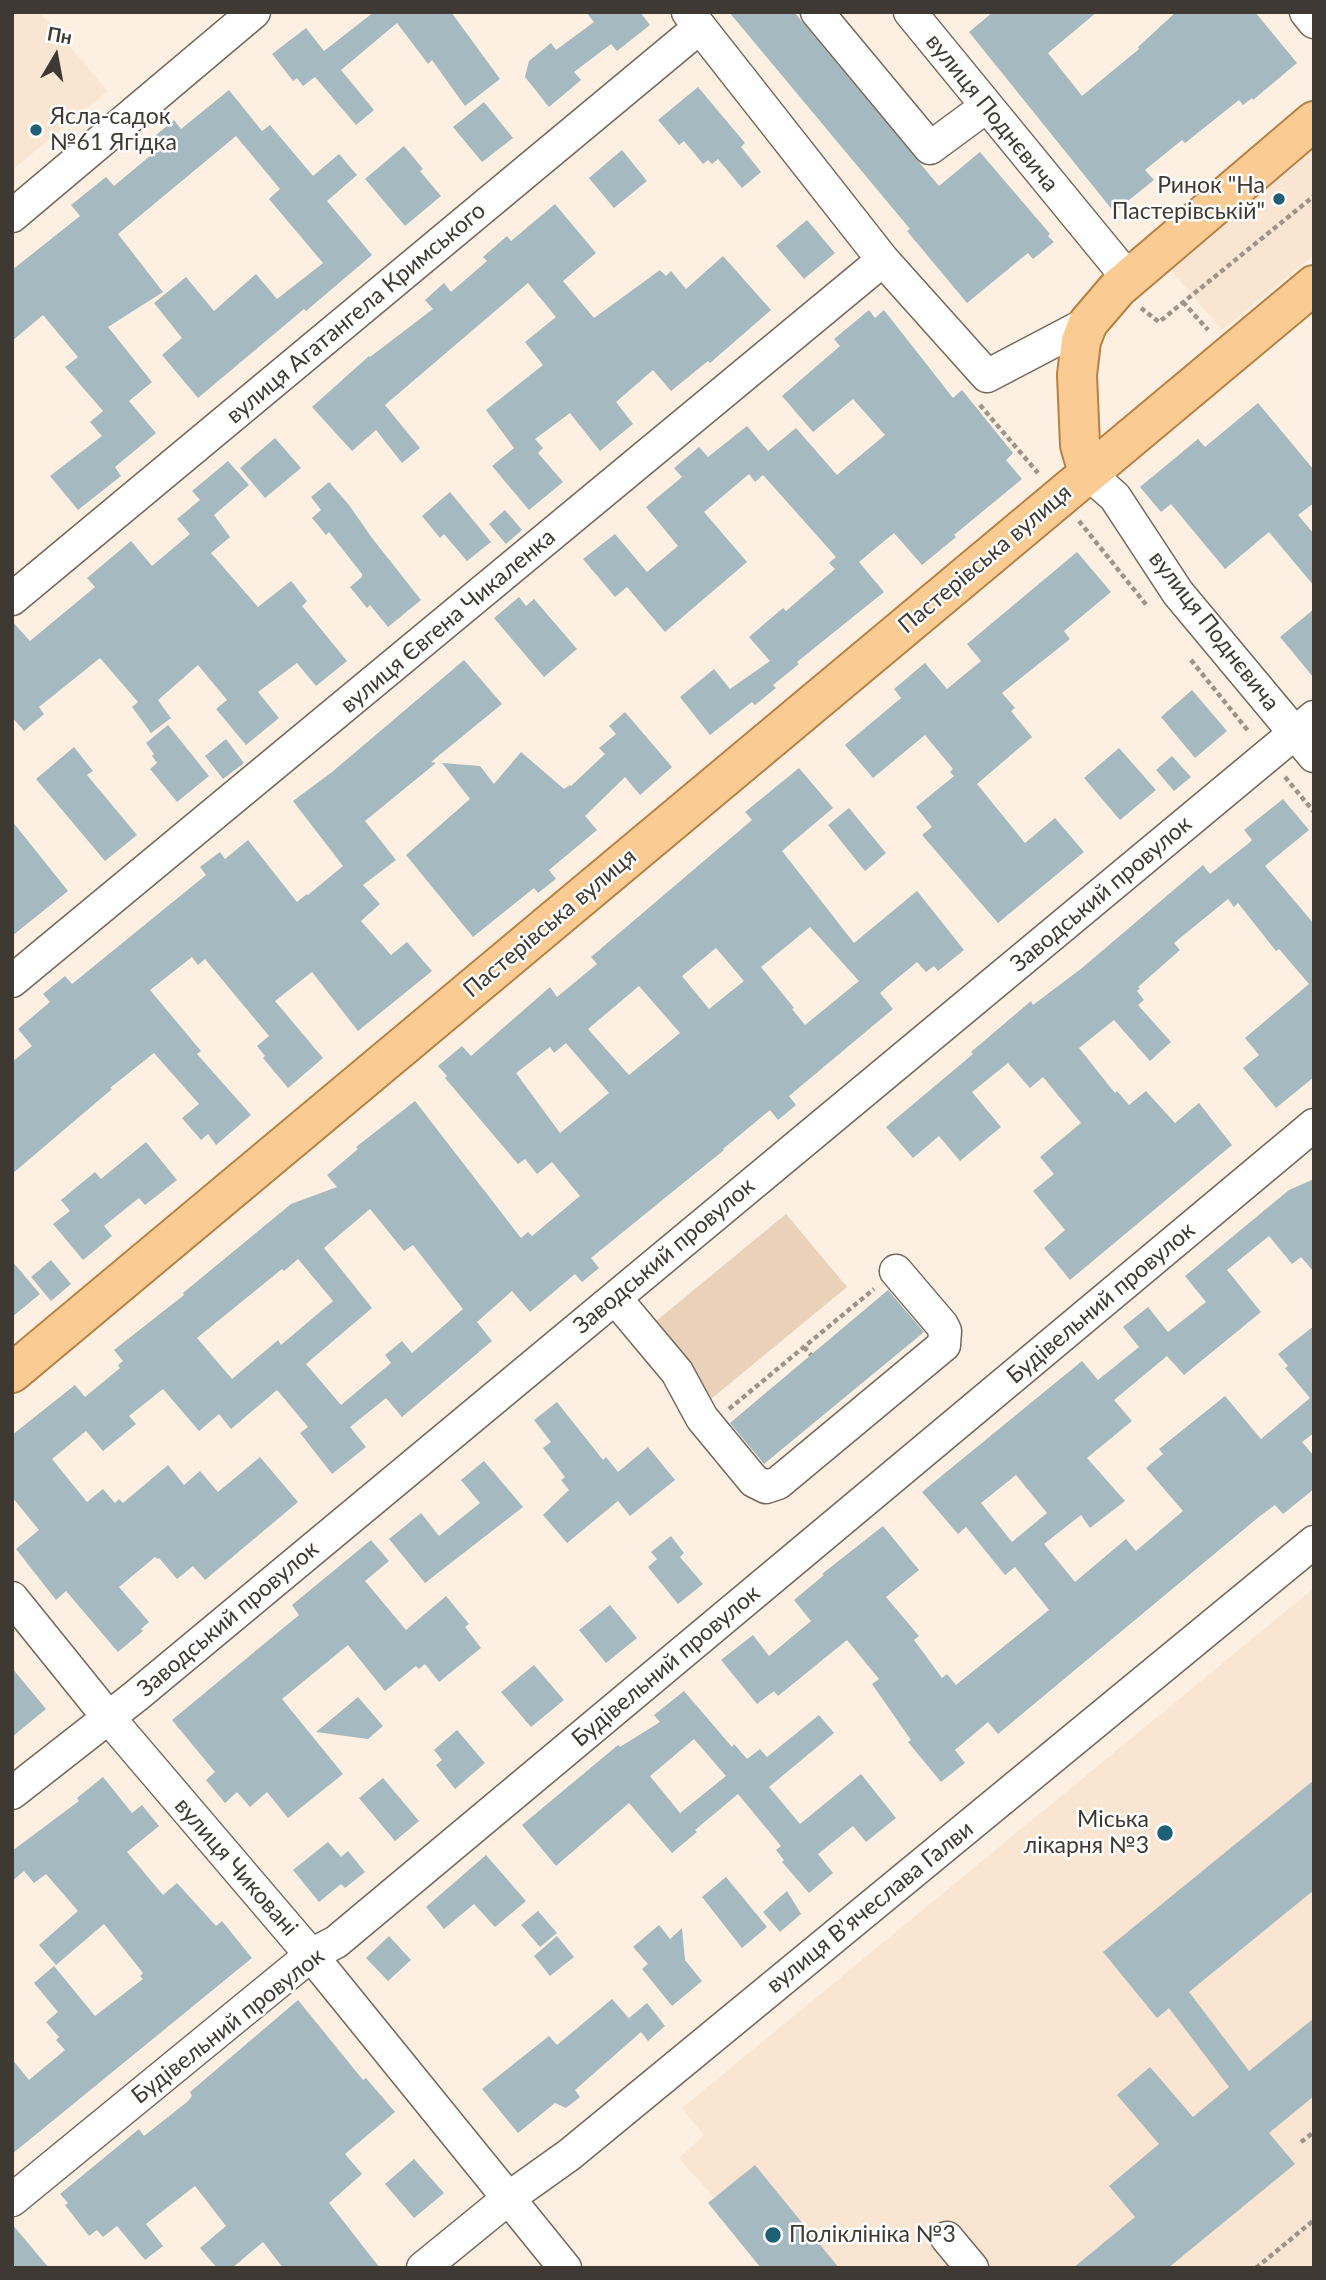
<!DOCTYPE html>
<meta charset="utf-8">
<style>
body{margin:0}
#map{position:relative;width:1326px;height:2280px;overflow:hidden;background:#fdefe1;font-family:Lato,sans-serif}
canvas{display:block}
.frame{position:absolute;inset:0;border:14px solid #3e3933;pointer-events:none}
.north{position:absolute;left:21px;top:21px;width:70px;height:70px;-webkit-text-stroke:5px #fff;paint-order:stroke;rotate:10deg;font-size:19px;font-weight:700;line-height:28px;text-align:center;color:#3e3933}
.north::after{content:'';display:block;margin:auto;width:24px;height:32px;background:#3e3933;clip-path:polygon(50% 0,100% 100%,50% 72%,0 100%)}
</style>
<div id="map">
<canvas width="1326" height="2280"></canvas>
<div class="frame"></div>
<div class="north">Пн</div>
</div>
<script>
const g = document.querySelector('canvas').getContext('2d');
g.lineJoin = 'round';
function paint(path, color) {
  g.fillStyle = color;
  g.fill(path, 'evenodd');
}
function shape(rows) {
  const path = new Path2D();
  for (const r of rows) {
    path.moveTo(r[0], r[1]);
    for (let i = 2; i < r.length; i += 2) path.lineTo(r[i], r[i + 1]);
  }
  return path;
}
function trace(path, color, width, dash) {
  g.strokeStyle = color;
  g.lineWidth = width;
  g.lineCap = dash ? 'butt' : 'round';
  g.setLineDash(dash || []);
  g.stroke(path);
}
function write(font, color, halo, rows, align = 'center') {
  g.font = font + ' Lato,sans-serif';
  g.lineWidth = 5;
  g.setLineDash([]);
  g.textBaseline = 'middle';
  g.strokeStyle = halo;
  g.fillStyle = color;
  for (const [text, x, y, turn = 0] of rows) {
    g.save();
    g.translate(x, y);
    g.rotate((+turn || 0) * Math.PI / 180);
    g.textAlign = isNaN(turn) ? turn : align;
    if (halo) g.strokeText(text, 0, 0);
    g.fillText(text, 0, 0);
    g.restore();
  }
}
const built = shape([
 [12,12,40,12,108,91,12,170],
 [1314,143,1314,255,1222,330,1166,264],
 [1314,1588,1314,2268,761,2268,708,2203,714,2198,679,2158,704,2135,682,2108]
]);
const green = shape([
 [786,1214,847,1287,711,1399,650,1326]
]);
const building = shape([
 [374,12,451,12,500,79,465,106,432,60,428,64,397,23,341,70,374,110,356,125,315,77,303,86,297,78,293,81,272,54,306,28,324,51],
 [586,12,640,12,650,25,617,51,611,44,574,72,581,80,549,107,525,77,529,61,551,43,556,50,594,22],
 [729,12,794,12,939,186,980,152,1050,234,1048,236,1054,242,1033,259,1028,253,967,303,907,231,910,229],
 [993,12,1097,12,1048,53,1082,96,1139,49,1138,47,1176,12,1255,12,1297,63,1253,100,1252,98,1243,105,1239,100,1185,143,1182,140,1145,170,1154,180,1114,212,969,32],
 [698,87,745,143,741,147,761,172,742,188,718,159,712,164,708,160,703,164,684,141,679,145,658,120],
 [229,90,262,131,270,125,313,176,339,154,357,175,327,201,372,255,306,311,304,309,198,398,162,355,182,338,154,303,186,277,214,311,256,274,277,299,323,263,269,199,280,189,236,136,118,234,163,292,108,327,152,382,129,401,156,433,115,467,121,476,78,510,50,476,102,436,90,422,103,411,65,367,78,357,43,315,12,341,12,270,80,216,71,205,106,177,114,186,157,150,149,141,174,120,181,129],
 [484,102,513,138,482,162,453,127],
 [404,146,423,169,420,171,441,196,405,226,365,179],
 [622,150,647,181,614,208,589,178],
 [555,204,596,253,563,281,594,318,660,270,666,276,671,271,686,289,723,256,771,310,710,363,708,361,671,391,653,370,616,402,633,424,600,451,570,413,535,439,543,448,538,453,563,482,529,510,492,466,514,448,486,410,543,365,525,342,556,317,528,283,385,405,420,448,402,463,376,430,352,451,312,407,369,356,370,357,433,309,425,300,444,283,451,292,487,261,483,257,507,236,511,241],
 [807,220,835,253,804,279,776,246],
 [869,310,875,318,884,310,953,398,962,390,1013,453,1006,460,1022,479,954,535,956,537,922,565,894,533,859,562,884,592,797,662,799,664,773,685,776,688,755,705,752,702,710,735,680,697,714,669,730,689,770,661,749,637,783,608,786,611,835,569,829,563,836,557,763,475,755,482,749,474,704,512,747,562,665,632,627,587,615,597,583,559,615,534,647,572,678,546,646,507,682,477,674,468,699,447,708,457,747,426,768,451,796,428,837,475,885,435,853,399,813,432,782,396,840,346,834,339],
 [1258,403,1314,470,1314,503,1298,515,1314,534,1314,586,1269,532,1225,569,1171,504,1161,512,1140,487,1198,439,1205,447],
 [275,438,301,468,265,498,240,468],
 [228,461,249,485,214,515,230,537,211,553,258,607,291,581,307,601,302,606,347,661,316,686,297,663,258,692,279,718,246,745,216,709,227,700,198,665,158,700,171,718,151,733,132,707,138,702,100,658,39,707,44,714,24,731,12,717,12,621,30,641,95,587,87,578,131,541,152,566,190,534,177,519,200,500,192,491],
 [329,482,349,505,372,538,421,600,388,627,370,605,367,608,350,587,362,577,362,574,329,532,326,535,312,518,321,510,311,497],
 [450,492,491,542,467,561,444,534,440,538,422,516],
 [505,510,522,530,506,544,489,524],
 [1077,552,1111,592,1064,631,1070,639,1002,693,1015,708,1011,711,1032,737,977,784,1025,843,1055,818,1084,852,998,923,922,835,932,827,916,807,954,776,950,772,953,769,925,735,873,778,845,745,901,698,894,689,925,663,947,689,981,661,967,644],
 [519,597,526,606,534,599,577,649,544,677,494,618],
 [1314,609,1314,678,1280,637],
 [464,660,502,704,431,762,436,763,365,821,396,860,363,885,380,904,361,921,391,955,407,942,432,971,358,1031,312,972,275,1001,323,1058,288,1088,263,1058,265,1056,257,1046,269,1036,205,959,198,965,192,957,150,990,201,1051,197,1054,251,1115,216,1145,208,1134,201,1140,182,1118,199,1104,154,1053,110,1088,112,1089,12,1174,12,1062,32,1046,18,1029,50,1002,43,994,65,976,72,984,206,875,200,867,220,852,225,859,248,840,297,902,307,894,308,895,343,866,293,801,332,772],
 [1192,690,1227,731,1195,758,1161,717],
 [625,712,672,767,640,795,625,777,585,816,597,830,549,870,556,879,538,893,534,888,473,937,406,855,470,799,442,763,480,766,494,784,521,752,564,789,570,785,571,786,605,754,599,748,616,734,609,726],
 [168,725,209,776,177,802,150,769,157,763,152,756,154,754,146,743],
 [226,739,244,763,223,779,205,756],
 [74,747,93,771,87,775,137,835,105,861,36,779],
 [1119,748,1156,790,1120,820,1084,778],
 [1172,756,1191,777,1174,791,1156,770],
 [799,768,833,808,782,851,854,943,917,891,964,950,938,971,934,966,926,972,917,962,888,986,880,993,893,1009,789,1096,796,1105,778,1120,770,1110,723,1149,724,1150,591,1258,599,1268,582,1282,575,1274,530,1312,512,1291,477,1322,492,1341,402,1417,386,1398,350,1427,366,1447,332,1474,300,1433,308,1427,277,1390,231,1429,219,1414,199,1431,163,1389,129,1416,136,1424,103,1451,86,1431,52,1459,87,1502,103,1489,115,1503,119,1499,123,1503,168,1465,184,1485,200,1471,218,1492,260,1457,298,1502,205,1580,193,1566,177,1579,159,1558,157,1559,155,1557,119,1587,149,1622,141,1629,143,1631,118,1652,66,1591,56,1600,16,1549,39,1530,12,1497,12,1435,75,1385,85,1397,120,1368,118,1365,123,1361,114,1350,184,1295,183,1293,291,1204,337,1187,327,1175,358,1149,356,1147,415,1101,521,1238,528,1232,532,1236,580,1196,552,1162,537,1174,525,1159,518,1164,445,1078,447,1076,438,1066,462,1046,471,1056,550,987,557,997,597,964,591,957,752,820,745,812],
 [810,927,859,981,805,1025,792,1009,794,1008,761,967],
 [716,948,744,981,709,1009,682,976],
 [639,986,680,1033,629,1075,588,1029],
 [566,1043,609,1093,560,1133,516,1073,550,1047,554,1053],
 [370,1209,404,1251,413,1245,463,1309,412,1353,402,1341,385,1355,391,1363,341,1405,306,1364,372,1308,324,1248],
 [298,1259,333,1301,281,1345,278,1340,232,1379,197,1338,282,1269,284,1271],
 [1283,799,1309,830,1265,866,1314,924,1314,1077,1276,1108,1243,1068,1259,1055,1245,1038,1309,984,1279,949,1276,951,1238,903,1234,907,1228,899,1174,943,1180,950,1138,987,1140,988,1137,991,1144,1000,1138,1005,1171,1042,1150,1061,1114,1020,1079,1048,1115,1093,1117,1091,1129,1105,1146,1091,1175,1123,1199,1103,1232,1145,1070,1280,1044,1248,1065,1230,1033,1191,1054,1174,1040,1157,1081,1123,1043,1077,1030,1088,1008,1063,972,1092,1001,1127,960,1161,939,1136,913,1158,886,1127,973,1054,971,1052,1031,1001,1033,1005,1082,968,1203,865,1210,874,1249,843,1252,840,1244,830],
 [849,808,886,853,865,871,828,825],
 [12,821,68,891,12,936],
 [146,1142,177,1180,145,1205,139,1198,104,1226,112,1236,83,1260,53,1224,70,1211,61,1200,95,1172,101,1179],
 [1314,1179,1314,1272,1301,1257,1292,1264,1269,1236,1227,1270,1261,1312,1184,1375,1167,1356,1114,1400,1132,1421,1087,1458,1125,1501,1090,1528,1081,1515,1044,1544,1075,1582,1126,1539,1136,1551,1183,1511,1146,1468,1163,1454,1159,1449,1225,1396,1261,1439,1310,1398,1285,1368,1288,1366,1278,1354,1314,1326,1314,1433,1302,1442,1314,1456,1314,1489,1283,1514,1275,1505,1260,1516,998,1734,988,1722,955,1750,965,1763,941,1782,908,1742,911,1740,872,1684,879,1679,847,1640,778,1696,774,1691,757,1704,721,1660,753,1635,769,1656,811,1621,794,1600,824,1575,822,1574,883,1526,919,1570,886,1597,919,1636,914,1640,942,1678,947,1674,956,1685,1049,1610,1015,1567,1005,1575,966,1527,958,1534,922,1492,1082,1361,1098,1380,1139,1347,1123,1327,1148,1307,1168,1332,1206,1302,1185,1276,1289,1190],
 [1016,1475,1047,1513,1012,1542,981,1503],
 [51,1260,71,1284,51,1301,31,1277],
 [12,1261,40,1294,12,1317],
 [888,1290,924,1332,764,1464,730,1423],
 [557,1402,603,1460,606,1457,618,1472,648,1447,675,1480,630,1516,618,1501,567,1543,543,1515,569,1490,561,1480,565,1477,543,1448,551,1442,534,1420],
 [484,1461,523,1507,425,1583,389,1539,421,1513,439,1536,480,1503,461,1480],
 [671,1536,684,1553,680,1557,703,1584,678,1604,648,1567,657,1559,651,1552],
 [371,1540,389,1561,365,1581,406,1630,446,1596,469,1624,465,1627,481,1648,439,1682,425,1664,419,1669,416,1666,385,1691,348,1645,282,1699,343,1774,288,1818,267,1792,250,1807,237,1792,225,1803,206,1780,215,1772,172,1720,299,1615,292,1605],
 [610,1605,637,1638,606,1663,579,1630],
 [534,1665,564,1700,531,1727,501,1692],
 [12,1668,46,1709,12,1737],
 [684,1691,732,1747,734,1744,747,1759,760,1749,767,1757,819,1715,834,1733,769,1787,800,1824,861,1774,896,1818,866,1842,853,1826,818,1854,833,1873,809,1893,782,1862,784,1860,776,1850,781,1846,738,1794,695,1830,697,1832,672,1853,629,1803,556,1866,522,1825,618,1745,620,1747,660,1722,654,1715],
 [694,1739,726,1776,680,1813,650,1776],
 [358,1697,383,1726,368,1739,316,1732],
 [457,1730,485,1763,455,1789,436,1765,442,1760,434,1750],
 [103,1777,132,1813,142,1805,159,1826,127,1852,163,1895,177,1883,216,1926,222,1921,252,1958,12,2154,12,2059,29,2080,65,2050,56,2040,59,2037,46,2022,58,2012,34,1983,54,1966,95,2016,143,1979,140,1976,143,1973,104,1924,56,1965,39,1945,78,1911,46,1874,34,1883,24,1871,12,1881,12,1851,79,1801,77,1798],
 [383,1778,419,1821,395,1841,359,1798],
 [1314,1780,1314,1890,1189,1992,1249,2071,1314,2018,1314,2096,1269,2133,1295,2164,1168,2268,1073,2268,1135,2217,1109,2186,1159,2144,1117,2095,1150,2067,1193,2117,1229,2087,1169,2008,1157,2018,1103,1952],
 [328,1842,341,1857,348,1851,365,1872,345,1888,341,1884,319,1902,293,1870],
 [486,1855,526,1901,495,1927,474,1904,444,1929,426,1907],
 [726,1877,767,1927,742,1948,702,1897],
 [787,1891,801,1914,780,1932,763,1912],
 [538,1911,557,1933,540,1947,521,1925],
 [659,1925,670,1939,682,1928,685,1960,702,1981,672,2006,642,1969,648,1964,633,1947],
 [389,1936,411,1960,388,1981,366,1958],
 [557,1936,574,1957,550,1976,534,1956],
 [612,1999,632,2022,629,2018,647,2003,665,2026,648,2041,641,2032,575,2090,580,2097,566,2108,555,2103,518,2133,482,2089,549,2036,557,2045],
 [298,2000,363,2080,366,2078,395,2112,345,2154,362,2174,329,2203,380,2268,283,2268,263,2242,232,2268,217,2268,200,2248,226,2226,195,2186,146,2224,163,2246,145,2260,117,2226,103,2237,97,2230,89,2236,65,2205,68,2203,60,2194,139,2129,144,2136,187,2102,192,2096,190,2092],
 [414,2159,444,2193,414,2218,385,2184],
 [755,2165,839,2268,761,2268,708,2203],
 [12,2224,49,2268,12,2268]
]);
const path = shape([
 [1183,302,1208,330],
 [1141,308,1159,322,1314,196],
 [980,405,1038,473],
 [1079,521,1148,607],
 [1191,660,1249,732],
 [1285,777,1314,812],
 [804,1347,811,1355],
 [729,1409,874,1289],
 [1301,2142,1314,2132],
 [1256,2268,1314,2220]
]);
const minor = shape([
 [688,12,883,260,987,376,1088,323],
 [817,12,930,148,987,106],
 [910,12,1128,278],
 [1306,12,1314,22],
 [12,216,254,12],
 [1088,473,1115,497,1178,593,1314,756],
 [12,599,700,27],
 [12,981,883,260],
 [615,1298,677,1372,702,1418,754,1481,766,1487,778,1483,944,1345,945,1331,942,1325,896,1271],
 [12,1598,108,1717,311,1955,565,2268],
 [12,1793,136,1696,1314,717],
 [12,2200,311,1955,336,1942,1314,1125],
 [947,2238,972,2268],
 [423,2268,510,2197,569,2155,1314,1542]
]);
const major = shape([
 [1088,473,1080,445,1077,375,1081,341,1088,323,1118,288,1314,121],
 [12,1373,1314,285]
]);
const markers = [
 [36,130,7,"#206075"],
 [1279,199,7,"#206075"],
 [1165,1833,9,"#206075"],
 [773,2235,9,"#206075"]
];
const streetNames = [
 ["вулиця Поднєвича",992,113,51],
 ["вулиця Агатангела Кримського",356,313,-40],
 ["Пастерівська вулиця",985,559,-40],
 ["вулиця Євгена Чикаленка",448,621,-40],
 ["вулиця Поднєвича",1214,631,52],
 ["Заводський провулок",1101,894,-40],
 ["Пастерівська вулиця",550,923,-40],
 ["Заводський провулок",664,1256,-40],
 ["Будівельний провулок",1101,1303,-40],
 ["Заводський провулок",228,1619,-40],
 ["Будівельний провулок",666,1666,-40],
 ["вулиця Чиковані",236,1867,49],
 ["вулиця Вʼячеслава Галви",870,1907,-39],
 ["Будівельний провулок",228,2026,-38]
];
const poiNames = [
 ["Ясла-садок",50,117],
 ["№61 Ягідка",50,143],
 ["Ринок \"На",1265,186,"right"],
 ["Пастерівській\"",1265,212,"right"],
 ["Міська",1149,1820,"right"],
 ["лікарня №3",1149,1846,"right"],
 ["Поліклініка №3",789,2235]
];
paint(built, '#f9e5d1');
paint(green, '#ead2ba');
paint(building, '#a5b9c1');
trace(minor, '#73675b', 35);
trace(major, '#b68143', 42);
trace(path, '#9e948a', 4.5, [5, 3.5]);
trace(minor, '#fff', 32);
trace(major, '#facb93', 38);
for (const [x, y, r, color] of markers) {
  const dot = new Path2D();
  dot.arc(x, y, r, 0, 2 * Math.PI);
  g.fillStyle = color;
  g.fill(dot);
  trace(dot, '#fff', 2.5);
}
write('23px', '#3e3933', '#fff', streetNames);
write('23px', '#3e3933', '#fff', poiNames, 'left');
</script>
